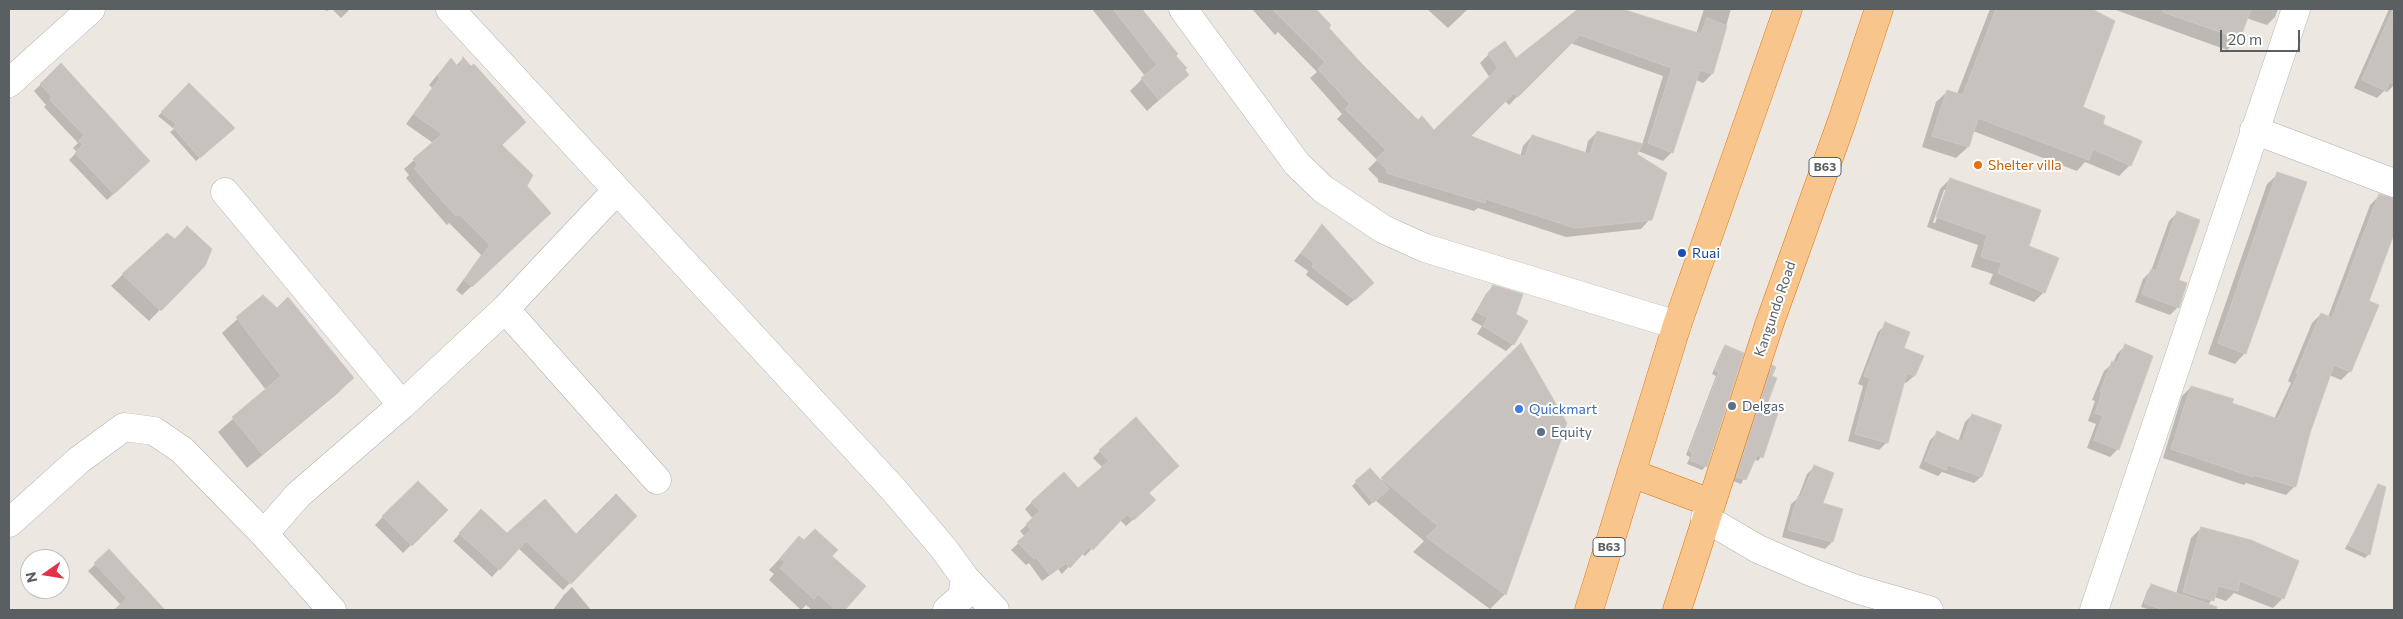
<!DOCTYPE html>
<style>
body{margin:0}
#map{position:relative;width:2403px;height:619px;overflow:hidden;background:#ece7e1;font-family:Commissioner,sans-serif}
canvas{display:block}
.frame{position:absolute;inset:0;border:10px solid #5a5f61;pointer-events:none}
.north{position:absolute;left:20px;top:549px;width:50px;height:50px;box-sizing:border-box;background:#fff;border:1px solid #bdbfc0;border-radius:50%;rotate:257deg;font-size:14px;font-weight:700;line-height:20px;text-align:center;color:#5a5f61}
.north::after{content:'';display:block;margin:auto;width:18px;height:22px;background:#e23249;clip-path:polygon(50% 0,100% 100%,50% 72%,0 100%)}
.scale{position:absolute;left:2220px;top:30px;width:80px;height:22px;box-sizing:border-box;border:2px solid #5a5f61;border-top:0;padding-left:6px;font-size:15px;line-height:18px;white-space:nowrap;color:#5a5f61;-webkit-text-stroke:4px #fff;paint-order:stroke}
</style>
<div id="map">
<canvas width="2403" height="619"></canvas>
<div class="frame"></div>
<div class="north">N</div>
<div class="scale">20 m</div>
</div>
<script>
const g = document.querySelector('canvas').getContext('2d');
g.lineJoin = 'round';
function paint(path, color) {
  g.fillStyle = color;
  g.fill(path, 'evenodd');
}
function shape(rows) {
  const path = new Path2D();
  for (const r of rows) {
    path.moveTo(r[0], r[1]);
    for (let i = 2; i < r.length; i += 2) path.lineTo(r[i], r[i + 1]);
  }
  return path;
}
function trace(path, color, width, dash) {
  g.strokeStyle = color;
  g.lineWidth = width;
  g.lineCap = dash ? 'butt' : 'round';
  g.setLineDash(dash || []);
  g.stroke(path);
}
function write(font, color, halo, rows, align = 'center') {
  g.font = font + ' Commissioner,sans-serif';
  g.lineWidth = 4;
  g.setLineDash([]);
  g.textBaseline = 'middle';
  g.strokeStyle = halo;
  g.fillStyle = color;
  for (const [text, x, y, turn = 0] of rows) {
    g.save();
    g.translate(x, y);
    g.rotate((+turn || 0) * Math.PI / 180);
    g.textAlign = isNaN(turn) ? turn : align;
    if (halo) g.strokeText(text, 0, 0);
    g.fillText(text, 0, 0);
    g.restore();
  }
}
const shadow = shape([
 [324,9,350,9,341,18,332,9,326,11],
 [1092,9,1140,9,1177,54,1175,56,1187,75,1147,111,1130,91,1145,76],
 [1252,9,1314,9,1329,25,1327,28,1418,122,1434,132,1490,78,1480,63,1489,54,1515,60,1580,9,1618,9,1696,34,1704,9,1731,9,1712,74,1703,83,1696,80,1672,152,1663,161,1638,151,1636,155,1650,219,1641,229,1566,237,1478,208,1474,211,1378,182,1378,179,1368,169,1377,160,1337,119,1342,114,1310,78,1317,72,1278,32,1275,35],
 [1570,43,1663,76,1642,145,1597,132,1588,141,1585,154,1532,136,1523,146,1520,157,1468,137,1505,101,1509,105],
 [1427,9,1468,9,1448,28],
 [1990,9,2090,9,2081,108,2101,125,2130,165,2119,176,2085,162,2077,171,1973,131,1968,147,1956,158,1922,147,1936,102,1948,91,1957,94],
 [2113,9,2230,9,2241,13,2243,9,2278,9,2275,17,2267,25,2246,18,2239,39,2227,50],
 [2389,9,2394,9,2394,85,2387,92,2384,91,2377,98,2354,88],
 [463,58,500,145,525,186,541,222,462,295,456,290,481,255,449,223,447,225,406,178,409,175,404,169,433,143,406,124,432,88,429,85,442,69,451,60,456,66],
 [61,65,142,167,107,200,69,160,77,152,73,148,78,143,44,107,46,105,34,91],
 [189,85,229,132,196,161,170,132,174,129,158,116],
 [2278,174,2245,353,2235,364,2208,354,2267,184],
 [1950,179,2028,246,2044,292,2034,302,1989,284,1993,274,1971,267,1978,245,1927,227,1940,189],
 [1944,190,1947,190,1935,223,1933,223],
 [2379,196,2394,202,2394,230,2368,302,2350,371,2341,380,2329,375,2309,432,2295,486,2286,495,2246,483,2244,485,2163,458,2182,396,2191,387,2274,419,2291,383,2288,381,2312,323,2321,314,2328,317,2370,205],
 [2177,213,2178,307,2170,315,2135,302,2143,279,2151,271,2169,221],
 [1322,226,1365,291,1347,306,1306,275,1308,271,1294,261],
 [204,265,149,321,111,286,123,274],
 [1493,286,1514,315,1513,344,1506,351,1477,334,1482,326,1471,320,1486,294],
 [262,297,353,378,338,393,247,468,218,432,266,390,222,333],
 [1886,324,1903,349,1922,357,1914,376,1906,383,1904,382,1886,443,1879,450,1848,441,1863,386,1858,384,1878,332],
 [1521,345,1565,423,1505,594,1490,609,1413,552,1424,541,1375,500,1369,506,1352,486,1370,469,1380,481],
 [1725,346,1706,466,1702,470,1687,464,1690,457,1686,455,1716,376,1712,374,1722,350],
 [2125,346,2118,449,2110,457,2087,448,2096,424,2088,421,2095,401,2092,400,2104,371,2113,363,2117,354],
 [1773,367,1764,408,1761,457,1758,461,1754,459,1741,484,1733,481,1769,370],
 [1972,415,1981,477,1974,483,1942,472,1938,476,1919,468,1930,440,1937,433,1958,442,1965,422],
 [1100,451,1148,493,1147,507,1126,526,1120,520,1085,556,1081,553,1062,574,1058,569,1042,581,1029,563,1026,565,1011,550,1025,537,1020,531,1033,519,1025,509,1032,502,1078,490,1103,468,1093,458],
 [1814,467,1821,504,1841,509,1832,542,1825,549,1782,537,1791,504,1798,498,1807,474],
 [2378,485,2369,554,2365,558,2345,549],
 [400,499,446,510,403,553,375,525],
 [636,516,563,590,518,548,492,577,453,541,474,518,507,535,576,536],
 [2201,528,2283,598,2273,608,2234,593,2226,601,2214,597,2204,610,2176,603,2174,610,2150,610,2141,607,2148,589,2152,585,2176,594,2191,538],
 [788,550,830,556,864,586,843,610,812,610,806,605,801,610,769,580,774,574,769,570],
 [109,551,163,610,116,610,121,605,88,571],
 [572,587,591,610,553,610,564,595]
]);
const building = shape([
 [1113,9,1142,9,1178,54,1176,56,1187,68,1185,70,1189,75,1159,100,1141,78,1157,65,1113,9],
 [1272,9,1316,9,1331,25,1329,28,1362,64,1418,120,1422,116,1434,130,1498,68,1488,53,1505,41,1516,58,1578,9,1622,9,1701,34,1707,18,1727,26,1713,74,1700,70,1673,153,1648,143,1672,68,1580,35,1518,97,1514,93,1471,136,1525,157,1532,135,1590,154,1597,131,1643,144,1637,154,1667,173,1652,220,1575,228,1486,199,1485,203,1387,173,1387,170,1376,159,1386,150,1345,109,1350,104,1318,69,1325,62,1272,9],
 [1996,9,2092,9,2115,21,2083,107,2105,116,2103,124,2142,141,2131,166,2093,149,2089,160,1978,118,1969,147,1932,136,1947,90,1963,95,1996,9],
 [2163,9,2251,9,2240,39,2163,12,2163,9],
 [2393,9,2394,84,2389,82,2386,91,2362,80,2393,9],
 [463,57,471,66,474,64,526,122,502,145,533,175,527,186,551,213,472,287,464,280,490,245,459,214,456,216,438,196,414,168,418,165,413,159,442,134,414,114,440,78,438,75,451,58,459,68,463,57],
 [61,63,150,161,114,194,75,153,83,144,79,141,84,135,50,100,52,97,40,84,61,63],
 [189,83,235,128,200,158,173,127,176,124,161,112,189,83],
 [2277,172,2307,182,2246,354,2218,343,2277,172],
 [1950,178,2041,210,2029,246,2059,258,2045,293,1998,273,2002,263,1981,257,1987,235,1936,217,1950,178],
 [2379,194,2394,198,2394,234,2369,301,2379,305,2351,372,2334,365,2310,433,2296,487,2254,475,2253,477,2171,449,2191,386,2234,399,2232,403,2278,419,2298,374,2296,373,2321,313,2332,318,2379,194],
 [2177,211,2200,220,2179,280,2187,283,2179,308,2142,294,2151,269,2156,271,2177,211],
 [1322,224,1374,283,1355,300,1312,267,1314,263,1301,253,1322,224],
 [187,226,212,249,205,266,161,311,122,274,167,233,175,239,187,226],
 [1493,285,1523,294,1516,314,1528,321,1514,345,1483,326,1488,318,1477,312,1493,285],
 [263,295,277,308,288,297,354,378,262,454,232,417,281,376,236,317,263,295],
 [1885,322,1910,332,1904,348,1924,356,1915,376,1907,373,1888,443,1855,434,1870,378,1864,376,1885,322],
 [1521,343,1567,423,1506,595,1426,537,1438,526,1381,478,1521,343],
 [2125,344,2153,356,2119,450,2094,440,2103,416,2095,413,2102,393,2100,392,2112,361,2117,363,2125,344],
 [1725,345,1744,353,1707,467,1690,460,1693,453,1689,451,1719,372,1715,370,1725,345],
 [1772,365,1776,367,1772,376,1777,378,1766,407,1778,413,1763,458,1757,455,1746,480,1736,477,1772,365],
 [1972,414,2002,425,1982,477,1948,465,1946,470,1925,461,1937,431,1962,442,1972,414],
 [1136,417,1179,466,1149,493,1156,500,1134,520,1127,514,1093,550,1089,547,1070,568,1066,563,1050,575,1036,557,1034,559,1017,542,1031,530,1026,524,1040,511,1031,502,1064,472,1078,488,1109,461,1099,450,1136,417],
 [1814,465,1834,473,1823,503,1843,509,1833,542,1788,530,1798,496,1801,497,1814,465],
 [1370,468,1389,489,1373,503,1355,481,1370,468],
 [418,481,448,510,412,546,382,516,418,481],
 [2378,484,2386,487,2370,555,2348,545,2378,484],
 [616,494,637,516,571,584,526,541,500,570,459,533,481,509,507,533,545,499,576,534,616,494],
 [2201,527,2251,540,2299,561,2284,599,2240,581,2238,591,2218,586,2214,601,2183,592,2201,527],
 [815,529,838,550,832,556,866,586,845,610,836,610,818,594,814,599,780,568,785,562,780,558,799,536,804,540,815,529],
 [109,549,132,574,165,610,114,610,127,598,94,563,109,549],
 [2151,584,2217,607,2216,610,2164,610,2144,603,2151,584]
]);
const minor = shape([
 [450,9,894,490,944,549,965,578,962,597,947,610],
 [1183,9,1297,164,1323,189,1383,229,1425,248,1677,325],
 [9,83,91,9],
 [2254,130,2394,183],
 [225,192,402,405],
 [505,309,657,480],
 [1705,518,1758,549,1811,572,1856,589,1929,610],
 [9,523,79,460,124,427,154,431,182,450,264,534],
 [965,578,995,610],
 [332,610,264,534,298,495,402,405,505,309,617,190],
 [2094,610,2296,9]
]);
const highway = shape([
 [1631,473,1711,503],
 [1589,610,1677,325,1788,9],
 [1677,610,1769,325,1842,121,1879,9]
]);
const markers = [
 [1978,165,5,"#e8710a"],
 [1682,253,5,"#1a4fb4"],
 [1732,406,5,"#5c6f8a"],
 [1519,409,5,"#3f7fe0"],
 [1541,432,5,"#5c6f8a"]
];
const shields = [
 [1825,167,32],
 [1609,547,32]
];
const shieldNames = [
 ["B63",1825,167],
 ["B63",1609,547]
];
const foodNames = [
 ["Shelter villa",1988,165]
];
const transitNames = [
 ["Ruai",1692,253]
];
const streetNames = [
 ["Kangundo Road",1775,309,-71]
];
const serviceNames = [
 ["Delgas",1742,406],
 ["Equity",1551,432]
];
const shopNames = [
 ["Quickmart",1529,409]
];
paint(shadow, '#0003');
paint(building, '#c7c2bd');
trace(building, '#d0c8c0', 1);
trace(minor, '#afb3b6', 29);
trace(highway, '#e47209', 29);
trace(minor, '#fff', 28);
trace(highway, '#f8c68c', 28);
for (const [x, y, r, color] of markers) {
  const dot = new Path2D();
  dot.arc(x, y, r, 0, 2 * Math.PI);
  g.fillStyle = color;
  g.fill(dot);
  trace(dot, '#fff', 2);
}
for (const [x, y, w] of shields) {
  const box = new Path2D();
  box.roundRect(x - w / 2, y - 9.5, w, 19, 4);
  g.fillStyle = '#fff';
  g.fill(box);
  trace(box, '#5a5f61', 1);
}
write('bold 12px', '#5a5f61', null, shieldNames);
write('14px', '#c56008', '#fff', foodNames, 'left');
write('14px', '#164399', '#fff', transitNames, 'left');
write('14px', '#5a5f61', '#fff', streetNames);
write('14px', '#4e5e75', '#fff', serviceNames, 'left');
write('14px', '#366cbe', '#fff', shopNames, 'left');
</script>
